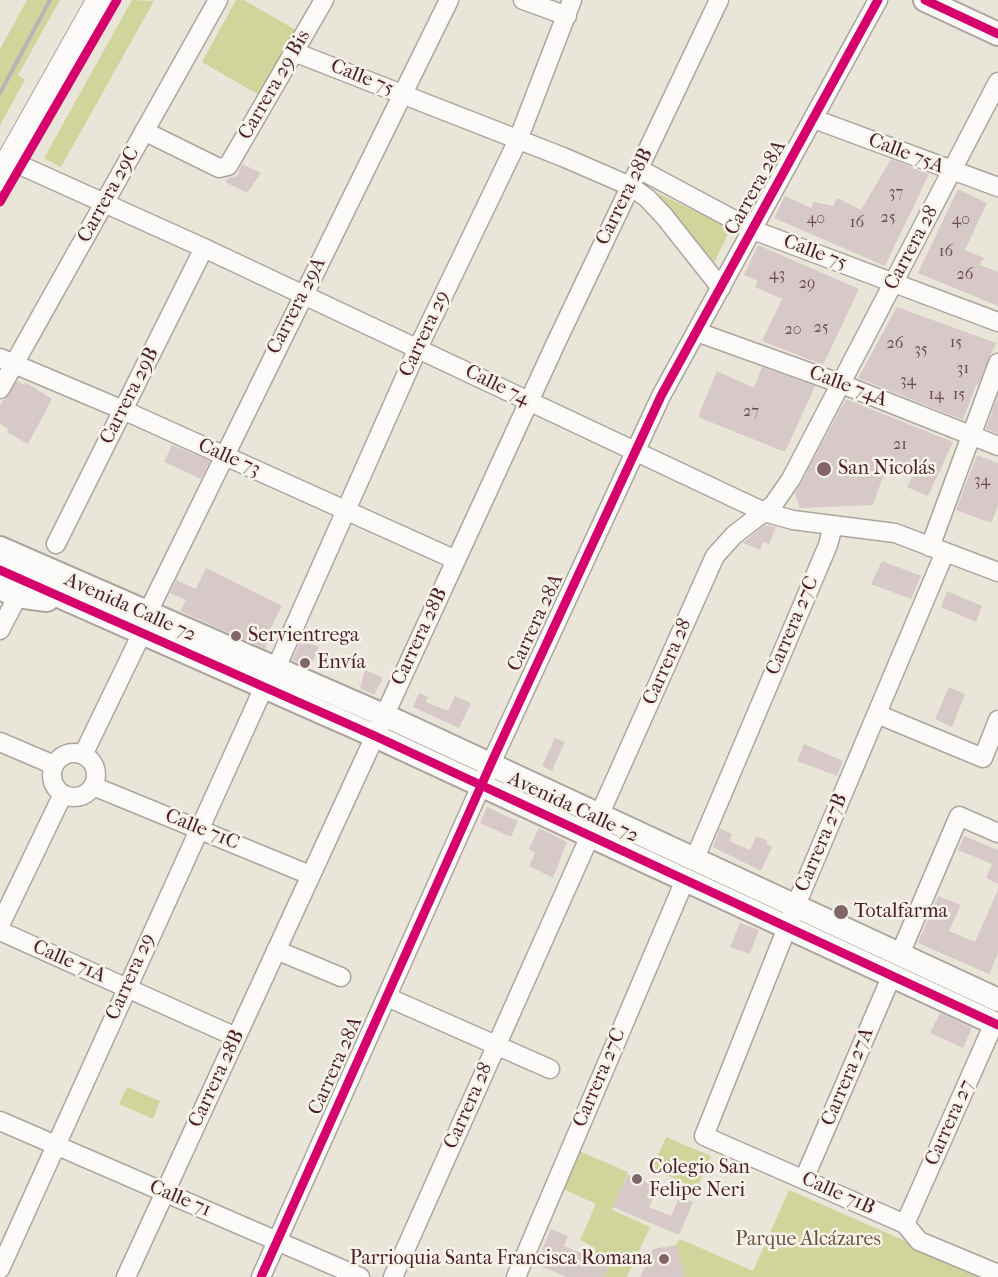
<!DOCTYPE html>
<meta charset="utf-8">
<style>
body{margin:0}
canvas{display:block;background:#e9e6d9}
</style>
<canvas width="998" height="1277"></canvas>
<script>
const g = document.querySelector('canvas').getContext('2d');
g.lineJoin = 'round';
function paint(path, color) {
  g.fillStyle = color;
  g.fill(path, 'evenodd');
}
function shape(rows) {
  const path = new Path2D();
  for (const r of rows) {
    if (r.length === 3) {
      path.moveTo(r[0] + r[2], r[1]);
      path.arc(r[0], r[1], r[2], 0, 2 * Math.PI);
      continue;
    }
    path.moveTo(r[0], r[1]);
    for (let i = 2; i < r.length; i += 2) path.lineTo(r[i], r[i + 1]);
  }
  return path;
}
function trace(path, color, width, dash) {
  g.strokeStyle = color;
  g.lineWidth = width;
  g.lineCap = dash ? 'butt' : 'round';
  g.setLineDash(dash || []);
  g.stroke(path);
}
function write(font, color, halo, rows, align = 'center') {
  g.font = font + ' "IM FELL French Canon",serif';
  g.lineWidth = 5;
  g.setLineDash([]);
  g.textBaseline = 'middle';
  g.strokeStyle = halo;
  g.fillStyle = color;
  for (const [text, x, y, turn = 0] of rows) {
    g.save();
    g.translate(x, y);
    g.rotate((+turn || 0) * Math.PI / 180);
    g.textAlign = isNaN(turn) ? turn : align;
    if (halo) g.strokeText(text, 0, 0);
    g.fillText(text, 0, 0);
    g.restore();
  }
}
const green = shape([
 [27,0,60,0,18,75,25,80,0,125,0,49],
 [132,0,154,1,61,167,44,158],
 [236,0,244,0,296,30,259,95,202,62],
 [655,192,731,228,714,263,714,262],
 [127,1087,160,1101,153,1119,119,1104],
 [666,1137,711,1156,697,1188,652,1169],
 [579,1151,628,1172,612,1210,650,1227,627,1277,604,1277,609,1265,595,1259,595,1248,580,1240,596,1204,563,1189],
 [789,1190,896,1237,986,1277,685,1277,677,1254,676,1245,680,1239,753,1271]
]);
const building = shape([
 [891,159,929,174,885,266,774,218,785,196,811,208,814,202,833,206,837,198,861,210],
 [242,164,261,173,247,193,225,182,228,178,237,176],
 [958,189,987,203,965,250,984,258,980,265,998,272,998,306,918,273],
 [758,245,859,289,823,365,762,341,782,299,755,287,758,281,744,275],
 [897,307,996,343,978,385,976,385,963,420,858,378],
 [762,367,815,386,785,452,698,417,717,371,754,388],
 [17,381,24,385,25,382,52,399,28,444,7,432,9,429,0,424,0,405],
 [998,395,998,434,986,429],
 [846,399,953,442,928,496,907,487,914,473,887,465,873,505,800,508,795,494],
 [172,445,210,461,201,479,164,462],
 [977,455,998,463,998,506,991,523,956,510],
 [765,525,776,527,769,544,763,542,760,550,743,543],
 [882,561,921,576,911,599,871,584],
 [206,568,282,606,268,633,272,635,265,649,180,611,186,600,170,593,176,580,196,589],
 [947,591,982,606,976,622,941,607],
 [301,640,319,647,310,668,292,660],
 [365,670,383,678,374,695,360,688],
 [949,687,965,694,952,727,935,719],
 [419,693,428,697,426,702,448,711,455,696,471,703,459,728,413,707],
 [555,738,565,742,552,771,542,766],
 [804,744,843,761,837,776,797,761],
 [487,807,518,821,511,837,480,823],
 [539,828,567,842,553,878,529,866,535,853,529,849],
 [720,828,732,834,729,841,750,850,756,836,768,841,766,844,772,847,761,871,713,847],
 [964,836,998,850,998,884,986,878,992,864,958,850],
 [998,890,998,954,989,974,918,943,938,896,961,905,949,931,975,942],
 [740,923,759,930,750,954,730,947],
 [940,1013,972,1028,963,1048,930,1033],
 [628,1174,658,1187,649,1207,671,1216,680,1196,693,1202,679,1235,613,1207],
 [551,1229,568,1236,564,1246,609,1265,604,1277,566,1277,536,1264],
 [676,1245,685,1277,640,1277,653,1249]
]);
const minor = shape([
 [523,0,567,16],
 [294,52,563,157,630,186,647,198,664,216,721,288],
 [814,119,998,187],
 [144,131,219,168,228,166,324,0],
 [7,166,20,165,204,248,764,512,793,520,895,533,998,572],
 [639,169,753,230,998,322],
 [697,332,839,383,998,446],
 [0,358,123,410,456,560],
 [0,389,218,0],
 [56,544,204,248],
 [930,547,998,363],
 [945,552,796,905,704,1136,905,1224,919,1241,998,1274],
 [148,612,449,0],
 [0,630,14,603],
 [276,668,418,348,518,140,572,0],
 [877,714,983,758,998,720],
 [0,742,54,765],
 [74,775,22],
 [83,755,142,633],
 [93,786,310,875],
 [695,858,828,545,833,526],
 [0,925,63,794],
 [0,931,236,1037],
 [276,950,341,977],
 [900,954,959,816,998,833],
 [387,997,550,1069],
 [0,1121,360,1277],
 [804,1179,892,975],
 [905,1224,994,1023],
 [0,1269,264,687],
 [126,1277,555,345,719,0],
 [261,1277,494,757,661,396,878,0],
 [393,1277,715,556,734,535,773,505,791,479,998,82],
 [516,1277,685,880]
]);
const major = shape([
 [925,0,998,34],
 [0,548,399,722,998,1000],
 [0,570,375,736,998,1025],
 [0,588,17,596,47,600]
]);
const highway = shape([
 [0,178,100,0]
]);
const rail = shape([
 [0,93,50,0]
]);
const cycleway = shape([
 [925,0,998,34],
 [0,202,117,0],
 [0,570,375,736,998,1025],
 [261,1277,494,757,661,396,878,0]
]);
const markers = [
 [824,469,8,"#826568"],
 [236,636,6,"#826568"],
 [305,663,6,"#826568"],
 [841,912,8,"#826568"],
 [637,1179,6,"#826568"],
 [664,1259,6,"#826568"]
];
const numberNames = [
 ["37",896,193],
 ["25",888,218],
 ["40",816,219],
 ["40",961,220],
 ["16",857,223],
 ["16",946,252],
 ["43",777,275],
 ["26",965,275],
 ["29",807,284],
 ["25",821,328],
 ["20",793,330],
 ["15",956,343],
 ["26",895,344],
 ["35",921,350],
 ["31",963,369],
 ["34",908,381],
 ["14",936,395],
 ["15",959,395],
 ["27",751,412],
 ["21",900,445],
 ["34",982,481]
];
const streetNames = [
 ["Calle 75",362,78,22],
 ["Carrera 29 Bis",275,85,-60],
 ["Calle 75A",906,154,21],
 ["Carrera 28A",756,188,-61],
 ["Carrera 29C",109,195,-61],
 ["Carrera 28B",625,197,-64],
 ["Carrera 28",912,248,-62],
 ["Calle 75",815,253,21],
 ["Carrera 29A",297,306,-63],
 ["Carrera 29",425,334,-65],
 ["Calle 74",497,386,26],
 ["Calle 74A",848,387,21],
 ["Carrera 29B",130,396,-63],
 ["Calle 73",229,458,24],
 ["Avenida Calle 72",130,608,24],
 ["Carrera 28A",536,623,-65],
 ["Carrera 27C",793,626,-67],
 ["Carrera 28B",420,637,-65],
 ["Carrera 28",668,662,-66],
 ["Avenida Calle 72",573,808,25],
 ["Calle 71C",202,830,22],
 ["Carrera 27B",822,843,-67],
 ["Calle 71A",69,962,24],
 ["Carrera 29",131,977,-66],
 ["Carrera 28A",336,1066,-66],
 ["Carrera 27A",848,1077,-67],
 ["Carrera 27C",600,1078,-67],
 ["Carrera 28B",217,1079,-65],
 ["Carrera 28",469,1106,-66],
 ["Carrera 27",950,1123,-66],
 ["Calle 71B",838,1194,24],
 ["Calle 71",180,1199,23]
];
const poiNames = [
 ["San Nicolás",838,469],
 ["Servientrega",248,636],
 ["Envía",317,663],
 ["Totalfarma",854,912],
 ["Colegio San",649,1168],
 ["Felipe Neri",649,1191],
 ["Parrioquia Santa Francisca Romana",652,1259,"right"]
];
const parkNames = [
 ["Parque Alcázares",808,1240]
];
paint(green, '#d0d59b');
paint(building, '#d7c9c8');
trace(minor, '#aca59f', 21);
trace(major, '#aca59f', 26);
trace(highway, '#aca59f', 28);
trace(minor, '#fcfbf9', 18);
trace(major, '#fcfbf9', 22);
trace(highway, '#fcfbf9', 26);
trace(rail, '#b9b4b4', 4);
trace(cycleway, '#d6006c', 9);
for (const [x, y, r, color] of markers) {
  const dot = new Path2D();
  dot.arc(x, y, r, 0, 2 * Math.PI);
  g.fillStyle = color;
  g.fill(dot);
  trace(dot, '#f7f3e8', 2);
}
write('16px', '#6d4a52', null, numberNames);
write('20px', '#4a1f2b', '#f7f3e8', streetNames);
write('20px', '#4a1f2b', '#f7f3e8', poiNames, 'left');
write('20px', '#6c513e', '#f7f3e8', parkNames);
</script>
